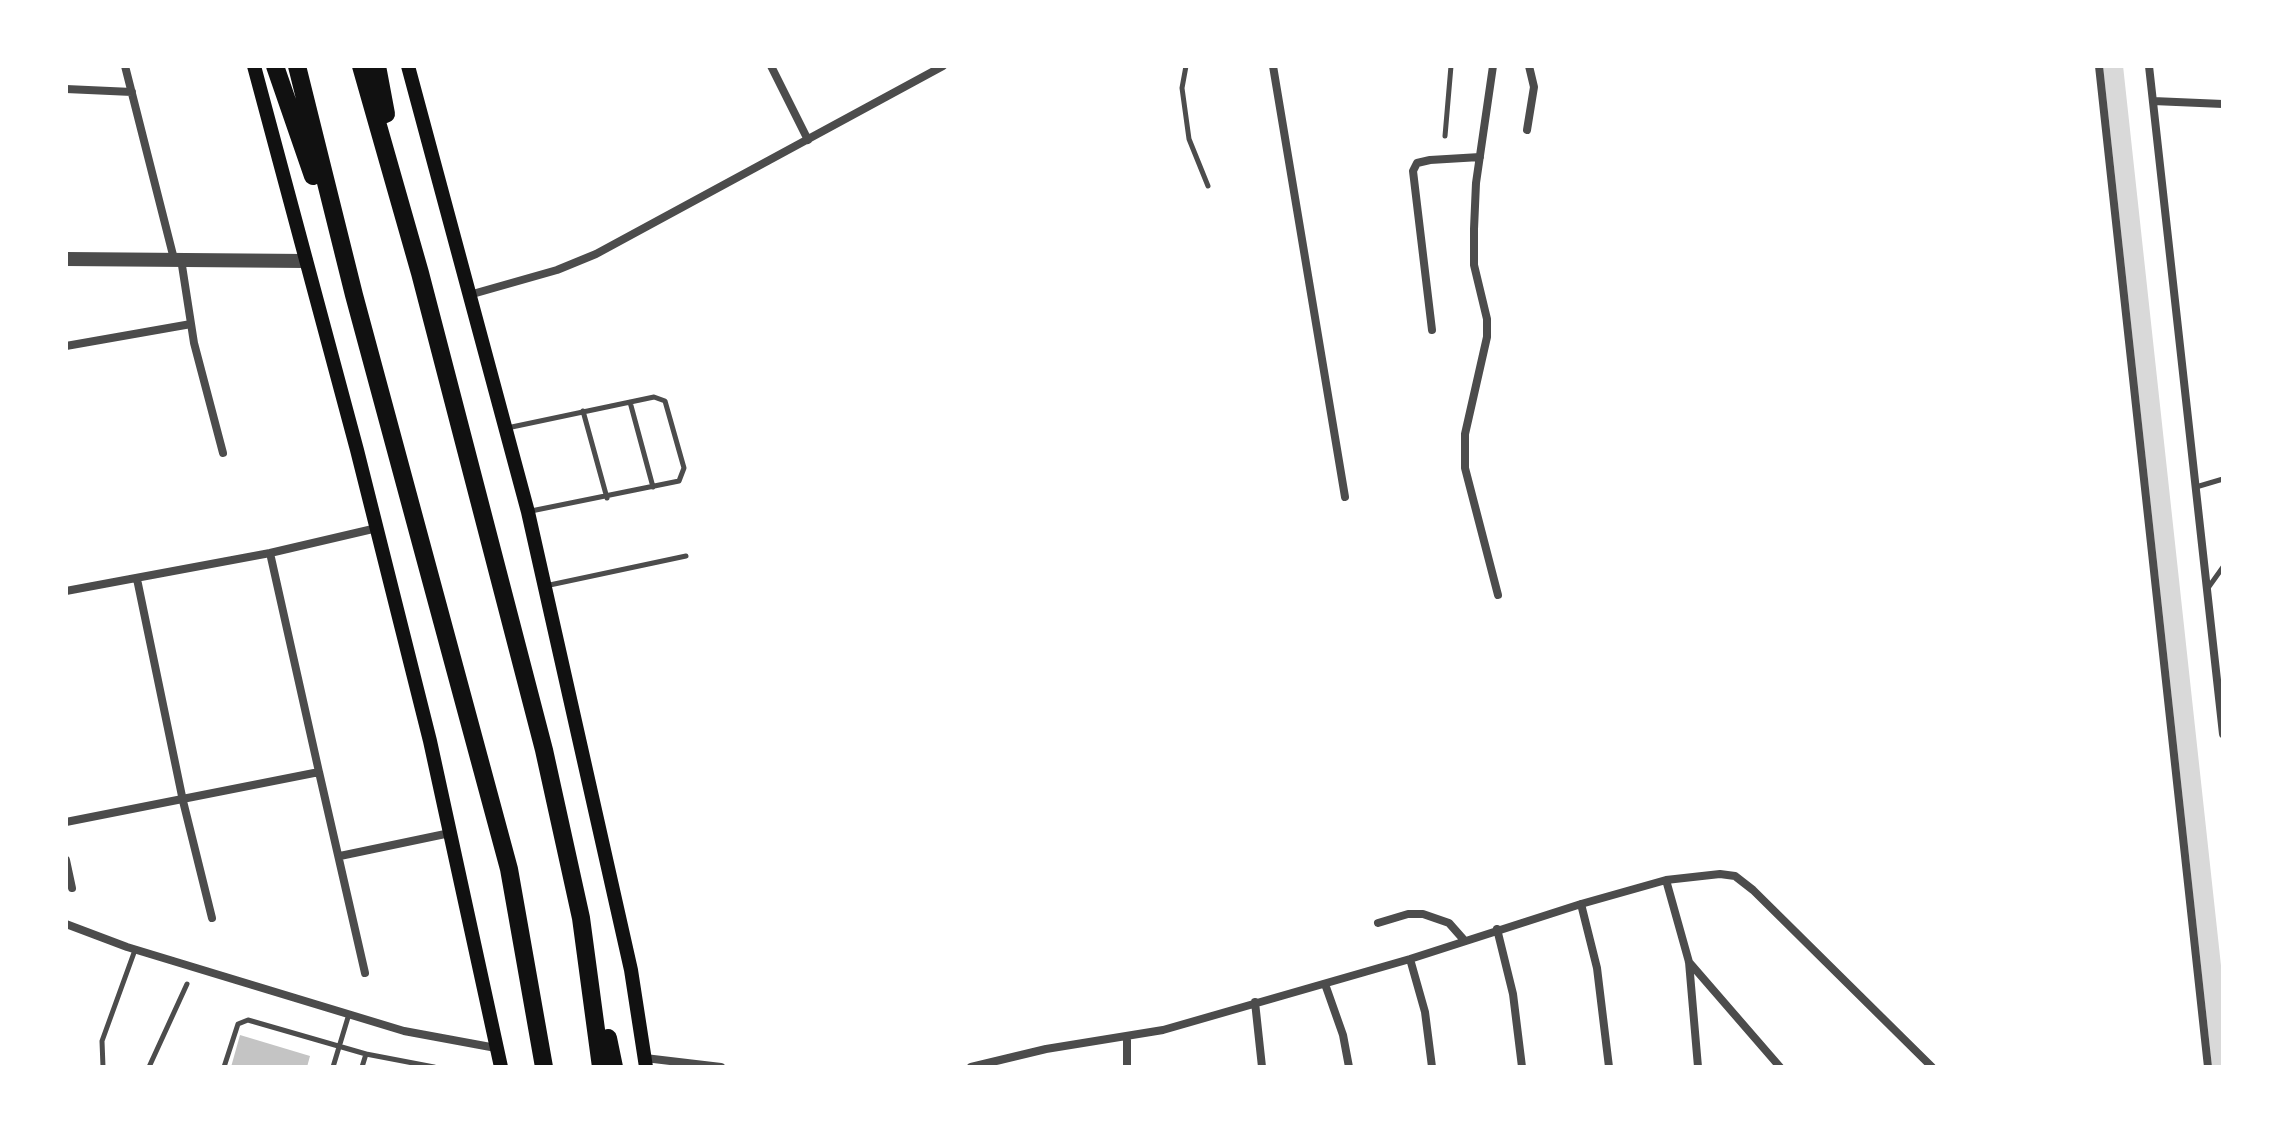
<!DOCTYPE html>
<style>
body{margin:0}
#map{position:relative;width:2289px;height:1133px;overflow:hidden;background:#fff;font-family:"Nunito Sans",sans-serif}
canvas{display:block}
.frame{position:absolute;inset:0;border:68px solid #fff;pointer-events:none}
</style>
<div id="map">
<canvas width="2289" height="1133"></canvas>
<div class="frame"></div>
</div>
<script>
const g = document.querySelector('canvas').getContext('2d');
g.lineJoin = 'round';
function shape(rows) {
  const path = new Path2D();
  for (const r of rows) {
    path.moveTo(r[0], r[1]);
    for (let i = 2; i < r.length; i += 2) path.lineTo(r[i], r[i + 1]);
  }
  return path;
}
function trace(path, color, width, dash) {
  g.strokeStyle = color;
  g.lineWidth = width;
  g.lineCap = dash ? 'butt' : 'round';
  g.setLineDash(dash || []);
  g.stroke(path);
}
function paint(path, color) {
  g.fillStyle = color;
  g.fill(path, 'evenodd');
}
const canal = shape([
 [2113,66,2222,1067]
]);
const building = shape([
 [240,1035,310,1056,307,1067,231,1067]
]);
const service = shape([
 [1186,66,1182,88,1189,139,1208,186],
 [1445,136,1451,66],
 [630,402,653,487],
 [583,411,607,498],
 [507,428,654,397,665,401,684,468,679,481,531,511],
 [2196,487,2223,479],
 [545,586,686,556],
 [2208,588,2223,567],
 [103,1067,102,1041,135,950],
 [149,1067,187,984],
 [224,1067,238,1024,248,1020,366,1054,434,1067],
 [333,1067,349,1014],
 [362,1067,366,1054]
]);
const minor = shape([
 [125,66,174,259],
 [771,66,808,140],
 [1273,66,1345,497],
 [1493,66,1476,183,1474,229,1474,265,1487,319,1487,337,1465,434,1465,468,1498,595],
 [2099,66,2208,1067],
 [2149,66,2223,734],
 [66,89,132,92],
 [2153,101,2223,104],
 [1527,130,1534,87,1529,66],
 [181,259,194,343,223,453],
 [469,295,557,270,596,254,943,66],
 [1432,330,1413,171,1417,163,1430,160,1480,157],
 [66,346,191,324],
 [137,579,183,801,212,918],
 [66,591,270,553,377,528],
 [319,772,365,973],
 [66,822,319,772,270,553],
 [340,856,450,833],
 [66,860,72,888],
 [1666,880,1689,962,1698,1067],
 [1581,904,1597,968,1609,1067],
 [1378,923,1408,914,1423,914,1449,923,1464,940],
 [66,924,127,947,404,1031,496,1048],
 [1497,929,1513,994,1522,1067],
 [1410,959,1425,1012,1432,1067],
 [1689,962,1780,1067],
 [1325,984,1343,1035,1349,1067],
 [1255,1002,1262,1067],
 [1127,1037,1127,1067],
 [645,1058,721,1067],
 [971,1067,1046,1049,1163,1030,1410,959,1581,904,1666,880,1720,874,1735,876,1753,890,1932,1067]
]);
const tertiary = shape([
 [66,259,306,261]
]);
const secondary = shape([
 [254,66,357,450,430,741,501,1067],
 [408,66,528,512,631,970,646,1067]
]);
const trunk = shape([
 [275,66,313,176],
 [297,66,354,295,509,869,544,1067],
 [361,66,420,273,544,750,581,918,601,1067],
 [377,66,386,114],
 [608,1038,614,1067]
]);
trace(canal, '#d9d9d9', 20);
paint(building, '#c4c4c4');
trace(service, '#4c4c4c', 5);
trace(minor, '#4c4c4c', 8);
trace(tertiary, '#4c4c4c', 14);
trace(secondary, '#111', 14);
trace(trunk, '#111', 18);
</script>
